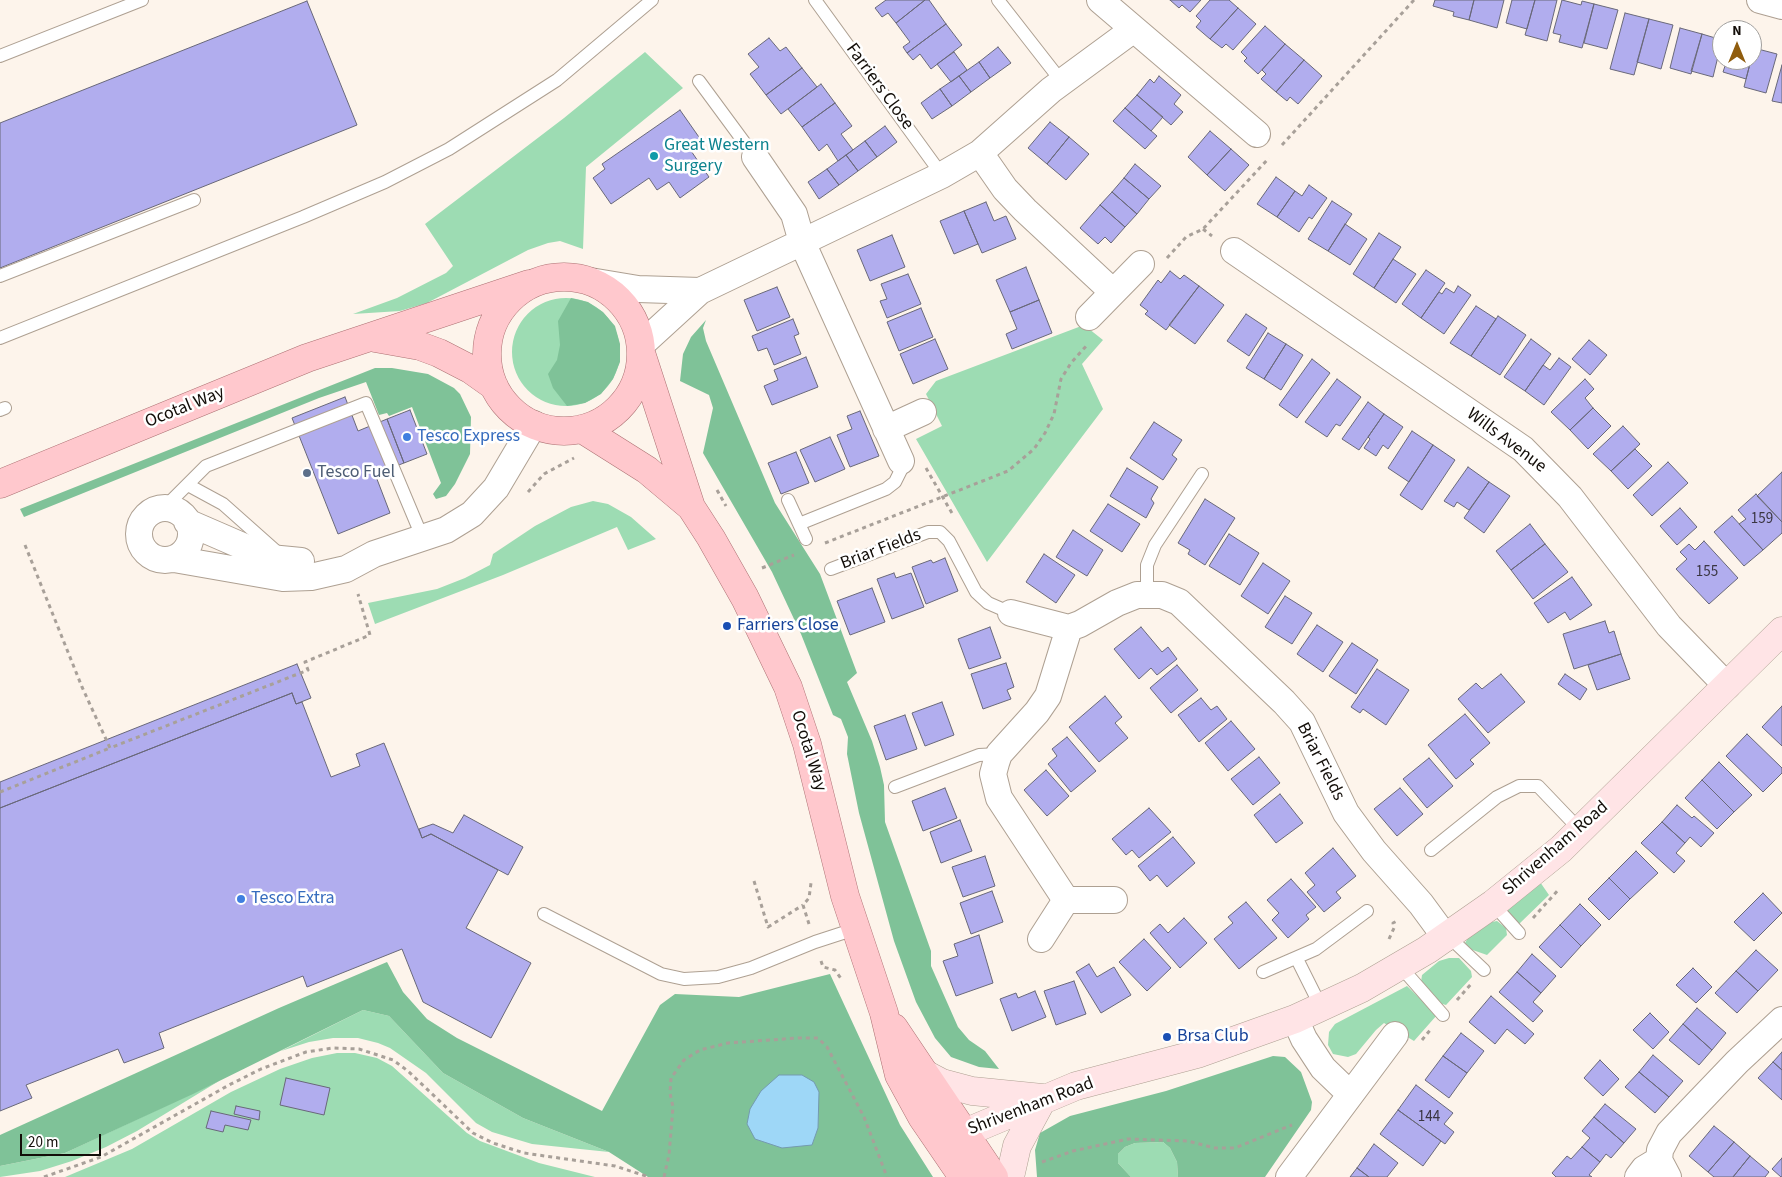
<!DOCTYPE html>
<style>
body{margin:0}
#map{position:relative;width:1782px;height:1177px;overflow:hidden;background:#fdf4eb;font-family:"Source Sans 3",sans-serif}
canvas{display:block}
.north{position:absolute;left:1712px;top:20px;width:50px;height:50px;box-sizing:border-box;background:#fff;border:1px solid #a19f9d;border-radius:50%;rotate:0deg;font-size:14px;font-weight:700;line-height:20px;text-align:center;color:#130e09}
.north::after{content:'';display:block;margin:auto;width:18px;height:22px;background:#905d0e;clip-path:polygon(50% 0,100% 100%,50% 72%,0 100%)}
.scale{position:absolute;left:20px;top:1134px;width:81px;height:22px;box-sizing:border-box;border:2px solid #130e09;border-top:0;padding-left:6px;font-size:15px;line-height:18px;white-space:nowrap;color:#130e09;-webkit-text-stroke:4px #fff;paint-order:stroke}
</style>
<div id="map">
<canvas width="1782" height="1177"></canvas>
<div class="north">N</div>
<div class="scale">20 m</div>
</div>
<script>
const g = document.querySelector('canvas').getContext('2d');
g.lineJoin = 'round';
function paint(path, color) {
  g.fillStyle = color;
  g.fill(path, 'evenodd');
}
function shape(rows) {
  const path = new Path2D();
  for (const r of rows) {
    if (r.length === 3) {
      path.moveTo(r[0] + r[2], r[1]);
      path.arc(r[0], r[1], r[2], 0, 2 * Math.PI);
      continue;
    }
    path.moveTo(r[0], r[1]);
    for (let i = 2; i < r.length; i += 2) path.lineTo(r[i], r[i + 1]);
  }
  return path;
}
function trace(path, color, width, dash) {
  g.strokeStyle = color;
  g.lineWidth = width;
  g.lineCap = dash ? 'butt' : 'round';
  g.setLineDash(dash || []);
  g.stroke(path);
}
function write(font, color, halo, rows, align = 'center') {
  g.font = font + ' "Source Sans 3",sans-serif';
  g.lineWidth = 5;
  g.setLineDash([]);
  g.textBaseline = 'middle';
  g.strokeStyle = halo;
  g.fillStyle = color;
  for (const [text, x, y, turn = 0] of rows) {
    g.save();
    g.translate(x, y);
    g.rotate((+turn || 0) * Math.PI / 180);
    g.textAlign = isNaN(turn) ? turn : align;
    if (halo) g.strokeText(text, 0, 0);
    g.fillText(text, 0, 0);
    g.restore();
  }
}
const green = shape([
 [645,52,683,88,586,167,583,249,560,241,548,243,528,250,427,303,400,311,353,314,397,298,446,273,453,266,425,224,564,118],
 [566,352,54],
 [1084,325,1103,340,1082,364,1103,409,987,562,916,439,942,426,926,394,936,381],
 [593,501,608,504,631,517,656,539,628,550,617,527,503,575,375,624,368,603,437,589,465,578,490,565,493,554,535,526,571,507],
 [1540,882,1549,895,1519,924,1504,909],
 [1497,921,1506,928,1507,935,1487,955,1467,948,1465,943,1468,938,1492,922],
 [1449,958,1459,958,1471,971,1472,977,1446,1005,1439,1003,1421,982,1422,975,1439,961],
 [1407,986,1437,1015,1414,1041,1384,1023,1376,1030,1356,1054,1348,1057,1333,1054,1328,1045,1329,1032,1335,1024],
 [363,1010,389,1016,443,1073,523,1118,609,1152,532,1144,492,1132,476,1123,426,1073,390,1048,378,1043,358,1038,333,1038,309,1042,281,1051],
 [337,1053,355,1053,377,1058,392,1066,467,1133,480,1141,539,1163,595,1177,65,1177,132,1149,231,1092,280,1069,312,1058],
 [219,1081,137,1131,106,1147,72,1161,40,1171,0,1177,0,1166,65,1153],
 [1163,1142,1170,1148,1177,1162,1178,1177,1131,1177,1118,1163,1118,1154,1125,1147,1135,1143]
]);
const forest = shape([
 [571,298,588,302,603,312,615,326,620,344,620,362,613,379,601,394,585,403,567,406,553,388,548,374,557,360,560,345,558,321],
 [706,320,703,328,706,341,775,503,820,574,857,673,847,682,872,741,880,767,884,785,885,822,931,951,931,966,958,1027,969,1040,985,1051,999,1069,979,1067,951,1057,935,1038,916,1002,894,941,859,813,847,754,848,737,841,719,833,715,801,634,772,572,703,453,713,408,709,395,680,381,683,354,691,337],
 [375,368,392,368,428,374,454,388,460,394,471,417,470,454,455,484,446,496,436,499,433,494,441,483,412,407,389,416,387,413,379,415,366,382,319,398,24,517,20,509],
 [387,962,403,992,427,1019,457,1038,602,1111,660,1005,675,994,739,997,830,974,900,1125,933,1177,648,1177,609,1152,523,1118,443,1073,389,1016,363,1010,193,1094,65,1153,0,1166,0,1135,279,1008],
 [1273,1056,1285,1057,1301,1072,1312,1102,1311,1110,1265,1177,1178,1177,1177,1162,1170,1148,1163,1142,1135,1143,1125,1147,1118,1154,1118,1163,1131,1177,1037,1177,1035,1150,1040,1133,1070,1116,1166,1091]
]);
const water = shape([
 [779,1075,802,1075,814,1082,819,1092,818,1128,812,1145,782,1148,755,1139,747,1124,750,1109,761,1091,779,1075]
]);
const building = shape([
 [886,0,925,0,896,23,888,13,882,17,875,8,886,0],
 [925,0,929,0,946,24,907,53,903,47,910,42,896,23,925,0],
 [1170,0,1201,0,1190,12,1182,5,1179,8,1170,0],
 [1210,0,1229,0,1238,8,1210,39,1196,27,1201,21,1196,16,1210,0],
 [1435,0,1474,0,1469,20,1453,16,1454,12,1433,6,1435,0],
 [1474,0,1504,0,1497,28,1469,20,1474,0],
 [1512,0,1535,0,1527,29,1506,23,1512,0],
 [1535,0,1557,0,1547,41,1525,35,1535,0],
 [1562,0,1581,5,1582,1,1594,4,1582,48,1559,42,1561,35,1553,33,1562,0],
 [307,1,357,125,0,268,0,123,307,1],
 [1594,4,1618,10,1607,49,1584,43,1594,4],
 [1238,8,1256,24,1233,50,1226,44,1222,48,1210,39,1238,8],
 [1625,13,1649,19,1634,75,1610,69,1625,13],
 [1649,19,1673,25,1661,69,1637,62,1649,19],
 [946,24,962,45,931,69,920,54,913,60,907,53,946,24],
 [1265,26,1285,44,1258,74,1244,61,1247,58,1241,52,1265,26],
 [1680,28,1702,34,1691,74,1670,68,1680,28],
 [1702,34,1722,40,1713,77,1691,71,1702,34],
 [769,38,780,51,786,47,802,68,766,95,750,74,759,67,748,54,769,38],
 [1285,44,1304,60,1276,92,1261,79,1266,74,1262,70,1285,44],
 [998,47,1011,63,990,78,979,62,998,47],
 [1754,48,1777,54,1766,93,1744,87,1754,48],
 [954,52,967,70,951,82,937,64,954,52],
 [1304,60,1322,76,1298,104,1290,97,1287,101,1276,92,1304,60],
 [1727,60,1751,60,1746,79,1723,72,1727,60],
 [979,62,990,78,971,92,959,76,979,62],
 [1782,65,1782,103,1772,101,1782,65],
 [802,68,817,87,781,114,766,95,802,68],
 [959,76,971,92,952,106,940,89,959,76],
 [1159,76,1181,95,1174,104,1183,112,1171,125,1137,95,1150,79,1154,83,1159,76],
 [821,84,835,103,802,127,788,109,821,84],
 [940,89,952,106,932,119,921,103,940,89],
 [1137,95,1163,117,1151,131,1125,108,1137,95],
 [835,103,852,126,841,134,853,150,838,161,827,144,819,151,802,127,835,103],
 [1125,108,1157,136,1145,149,1113,121,1125,108],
 [680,110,701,140,689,148,709,177,680,198,669,182,657,190,649,178,611,204,593,178,605,169,602,164,680,110],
 [1050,122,1069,137,1047,164,1028,148,1050,122],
 [885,126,897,142,877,157,865,141,885,126],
 [1210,131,1231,149,1207,175,1188,157,1210,131],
 [1069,137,1089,154,1066,180,1047,164,1069,137],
 [865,141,877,157,858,171,846,155,865,141],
 [1231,149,1249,165,1225,191,1207,175,1231,149],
 [846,155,858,171,839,185,827,169,846,155],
 [1135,164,1161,186,1149,199,1124,178,1135,164],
 [827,169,839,185,819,199,808,182,827,169],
 [1276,177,1295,191,1277,217,1257,204,1276,177],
 [1124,178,1149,199,1137,214,1112,192,1124,178],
 [1309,185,1327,198,1312,219,1309,217,1299,232,1277,217,1295,191,1302,196,1309,185],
 [1112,192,1137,214,1125,227,1100,205,1112,192],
 [1332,201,1352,214,1328,251,1308,239,1332,201],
 [986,202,994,221,1006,216,1016,239,982,253,964,211,986,202],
 [1100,205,1125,227,1111,243,1105,237,1098,244,1080,228,1100,205],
 [964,211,978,244,954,254,940,221,964,211],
 [1345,224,1367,239,1350,265,1328,251,1345,224],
 [1379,233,1401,247,1374,288,1353,274,1379,233],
 [892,235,905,267,870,281,857,250,892,235],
 [1393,259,1416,274,1396,303,1374,288,1393,259],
 [1026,267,1039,300,1010,312,996,280,1026,267],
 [1426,270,1445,283,1421,318,1402,304,1426,270],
 [1170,271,1180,279,1184,275,1199,286,1166,330,1145,314,1148,311,1140,305,1158,280,1161,283,1170,271],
 [908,274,921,304,887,318,880,301,887,299,881,284,908,274],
 [1199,286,1224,305,1195,344,1169,325,1199,286],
 [1458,286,1471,295,1444,334,1421,318,1439,292,1442,294,1446,288,1454,293,1458,286],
 [777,287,790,317,757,331,744,300,777,287],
 [1039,300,1052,333,1012,349,1006,334,1017,329,1010,312,1039,300],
 [1476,306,1496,319,1471,356,1450,343,1476,306],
 [921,308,933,337,899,351,887,322,921,308],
 [1246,314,1267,328,1249,356,1227,341,1246,314],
 [1498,316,1526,335,1500,375,1471,356,1498,316],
 [793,319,799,334,794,336,801,354,774,365,767,348,758,351,752,336,793,319],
 [1268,333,1286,344,1264,379,1246,368,1268,333],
 [935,339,948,369,913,384,900,354,935,339],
 [1531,339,1551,354,1525,391,1504,377,1531,339],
 [1589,340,1607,355,1590,375,1572,359,1589,340],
 [1286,344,1303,355,1281,390,1264,379,1286,344],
 [806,357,818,387,772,405,764,386,778,380,774,370,806,357],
 [1559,358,1571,367,1544,405,1525,391,1543,365,1550,370,1559,358],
 [1312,359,1330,373,1297,418,1279,405,1312,359],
 [1337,379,1361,397,1340,426,1336,424,1327,437,1305,422,1337,379],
 [1585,379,1594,389,1585,398,1593,408,1570,430,1551,412,1585,379],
 [345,397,358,431,387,419,404,463,375,474,390,513,338,534,292,418,345,397],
 [1368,402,1384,414,1359,450,1342,439,1368,402],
 [1593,408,1611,426,1588,449,1570,430,1593,408],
 [410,410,427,454,404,463,387,419,410,410],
 [860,411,879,456,850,467,837,435,852,429,847,416,860,411],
 [1384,414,1403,427,1388,449,1383,445,1376,456,1364,448,1370,439,1368,437,1384,414],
 [1154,422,1182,440,1172,455,1177,459,1163,480,1130,458,1154,422],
 [1623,426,1640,444,1611,471,1593,454,1623,426],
 [1412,431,1433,445,1409,482,1388,468,1412,431],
 [830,437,845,469,815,482,800,450,830,437],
 [1433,445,1455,460,1422,510,1400,495,1433,445],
 [1635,449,1652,466,1628,489,1611,471,1635,449],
 [796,452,809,483,781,494,768,463,796,452],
 [1668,462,1688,483,1652,516,1633,495,1668,462],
 [1468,467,1489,482,1469,510,1457,502,1454,507,1444,501,1468,467],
 [1127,468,1158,487,1151,499,1154,503,1146,518,1110,496,1127,468],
 [1782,472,1782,522,1757,496,1782,472],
 [1489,482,1510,496,1484,533,1464,518,1489,482],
 [1756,494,1782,522,1782,533,1763,550,1739,524,1746,519,1738,510,1756,494],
 [1205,499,1235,518,1205,565,1188,554,1190,550,1178,543,1205,499],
 [1108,504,1140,524,1122,552,1090,531,1108,504],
 [1680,508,1697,527,1677,545,1660,526,1680,508],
 [1732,516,1763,550,1744,566,1714,532,1732,516],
 [1530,524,1545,544,1511,570,1496,551,1530,524],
 [1073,530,1103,550,1087,576,1056,557,1073,530],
 [1229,534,1259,553,1240,585,1209,566,1229,534],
 [1704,541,1738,578,1709,604,1676,569,1687,559,1680,552,1689,544,1695,550,1704,541],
 [1545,544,1568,572,1533,599,1511,570,1545,544],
 [1044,554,1075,575,1056,603,1026,582,1044,554],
 [945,558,958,591,926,604,912,567,931,560,933,563,945,558],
 [1263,563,1290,581,1268,614,1241,596,1263,563],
 [894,573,896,578,911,573,924,607,892,619,877,579,894,573],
 [1572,577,1592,605,1570,620,1565,612,1548,623,1534,603,1572,577],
 [872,588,885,622,850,635,837,601,872,588],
 [1285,596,1312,613,1292,644,1265,627,1285,596],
 [1605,621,1609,633,1614,631,1621,654,1574,669,1563,634,1605,621],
 [1317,625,1343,642,1323,672,1297,654,1317,625],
 [990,627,1001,658,969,669,958,639,990,627],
 [1141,627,1162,652,1168,647,1177,659,1157,675,1151,668,1139,679,1114,649,1141,627],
 [1352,643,1378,660,1356,694,1329,676,1352,643],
 [1621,654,1630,679,1597,690,1588,665,1621,654],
 [1006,663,1014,687,1007,690,1011,699,983,709,971,674,1006,663],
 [297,664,311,698,296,704,292,693,0,808,0,782,297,664],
 [1177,665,1198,690,1171,713,1150,688,1177,665],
 [1377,669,1409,690,1386,725,1363,709,1360,713,1351,707,1377,669],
 [1501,674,1525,702,1488,733,1458,699,1476,683,1482,689,1501,674],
 [1565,674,1587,689,1580,700,1558,684,1565,674],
 [292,693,296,704,302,702,331,777,360,766,356,754,384,743,422,838,431,834,498,870,466,928,531,963,491,1038,423,1002,402,949,307,987,303,976,159,1033,164,1048,124,1063,118,1049,26,1085,32,1098,0,1111,0,808,292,693],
 [1105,696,1122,717,1115,723,1128,738,1099,762,1069,727,1105,696],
 [1201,698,1211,710,1217,706,1227,719,1199,742,1178,715,1201,698],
 [942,702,954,735,925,746,912,713,942,702],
 [1782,706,1782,746,1762,727,1782,706],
 [1465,714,1490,743,1470,760,1474,764,1456,779,1428,745,1465,714],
 [905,715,917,749,886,760,874,726,905,715],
 [1231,721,1255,749,1228,771,1205,743,1231,721],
 [1747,734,1782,768,1782,773,1763,792,1726,756,1747,734],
 [1067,737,1096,771,1071,792,1048,764,1057,756,1052,749,1067,737],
 [1259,757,1280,783,1253,805,1231,779,1259,757],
 [1429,758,1453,786,1427,808,1403,779,1429,758],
 [1719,762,1752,795,1734,812,1702,780,1719,762],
 [1046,770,1069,796,1047,816,1024,790,1046,770],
 [1702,780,1734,812,1717,829,1685,798,1702,780],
 [945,788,957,818,923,831,912,801,945,788],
 [1400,788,1423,814,1397,836,1374,809,1400,788],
 [1280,794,1303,823,1276,843,1254,815,1280,794],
 [1677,805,1692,818,1694,816,1714,833,1701,847,1690,837,1685,843,1662,822,1677,805],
 [1149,808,1171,832,1139,858,1132,850,1126,855,1112,839,1149,808],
 [464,815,523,847,508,875,431,834,422,838,419,829,433,824,453,833,464,815],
 [960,820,972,851,941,863,930,832,960,820],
 [1662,822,1685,843,1676,853,1685,861,1674,873,1641,843,1662,822],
 [1173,837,1195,863,1167,887,1157,875,1150,881,1138,866,1173,837],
 [1333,848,1356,876,1336,892,1341,898,1324,912,1307,892,1315,885,1305,873,1333,848],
 [1636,851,1658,873,1630,899,1609,878,1636,851],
 [985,856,995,886,963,897,952,867,985,856],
 [1609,878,1630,899,1609,920,1588,899,1609,878],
 [1291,879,1316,907,1306,915,1309,919,1288,938,1272,920,1279,913,1267,900,1291,879],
 [992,891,1003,922,971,934,960,903,992,891],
 [1763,893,1782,913,1754,941,1734,922,1763,893],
 [1246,902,1277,938,1239,969,1214,939,1233,923,1228,917,1246,902],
 [1580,904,1601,925,1581,946,1560,925,1580,904],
 [1184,918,1207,943,1180,968,1150,933,1160,924,1168,933,1184,918],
 [1560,925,1581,946,1561,968,1539,947,1560,925],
 [979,935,993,983,956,996,943,961,958,956,954,944,979,935],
 [1144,939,1171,968,1147,991,1119,962,1144,939],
 [1756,950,1778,970,1758,991,1736,971,1756,950],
 [1532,954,1556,976,1541,993,1517,972,1532,954],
 [1089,964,1097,977,1114,967,1131,995,1101,1013,1076,972,1089,964],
 [1693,968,1712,987,1696,1003,1676,985,1693,968],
 [1736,971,1758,991,1737,1013,1715,993,1736,971],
 [1517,972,1541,993,1533,1002,1543,1011,1533,1022,1499,992,1517,972],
 [1074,981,1086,1014,1056,1025,1044,991,1074,981],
 [1035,991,1046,1017,1012,1031,1000,999,1016,993,1018,998,1035,991],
 [1491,996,1534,1034,1525,1044,1507,1029,1495,1044,1469,1022,1491,996],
 [1697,1008,1726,1033,1712,1050,1683,1024,1697,1008],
 [1650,1013,1669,1032,1653,1049,1633,1030,1650,1013],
 [1683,1024,1712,1050,1699,1065,1669,1040,1683,1024],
 [1461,1033,1484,1051,1467,1073,1443,1056,1461,1033],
 [1782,1052,1782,1070,1773,1062,1782,1052],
 [1653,1055,1683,1081,1669,1097,1639,1072,1653,1055],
 [1443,1056,1467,1073,1449,1098,1425,1080,1443,1056],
 [1600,1060,1619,1079,1603,1096,1584,1078,1600,1060],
 [1773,1062,1782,1070,1782,1100,1758,1078,1773,1062],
 [1639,1072,1669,1097,1655,1113,1625,1087,1639,1072],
 [286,1078,330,1088,324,1115,280,1105,286,1078],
 [1416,1085,1453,1113,1444,1124,1454,1132,1445,1144,1398,1110,1416,1085],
 [1605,1104,1636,1129,1624,1143,1594,1117,1605,1104],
 [236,1106,260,1111,259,1120,234,1114,236,1106],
 [1398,1110,1441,1141,1423,1166,1380,1134,1398,1110],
 [211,1111,251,1120,248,1130,225,1125,223,1132,206,1128,211,1111],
 [1594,1117,1624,1143,1611,1158,1606,1154,1600,1162,1582,1147,1590,1138,1582,1131,1594,1117],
 [1714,1126,1734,1142,1708,1172,1689,1156,1714,1126],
 [1734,1142,1750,1156,1733,1177,1714,1177,1708,1172,1734,1142],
 [1374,1144,1398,1163,1387,1177,1369,1177,1357,1168,1374,1144],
 [1582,1147,1600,1162,1589,1175,1592,1177,1556,1177,1552,1173,1567,1156,1571,1159,1582,1147],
 [1750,1156,1769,1172,1765,1177,1733,1177,1750,1156],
 [1782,1158,1782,1177,1781,1177,1772,1169,1782,1158],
 [1357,1168,1369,1177,1350,1177,1357,1168]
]);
const path = shape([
 [1282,145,1414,0],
 [1203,229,1212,236],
 [1167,258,1186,237,1203,229,1269,158],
 [926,468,953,515],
 [717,490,726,506],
 [528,492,544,474,574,458],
 [825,543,1008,471,1034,449,1045,433,1054,414,1061,379,1071,363,1088,344],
 [25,545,82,687,110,748,308,670,305,662,370,635,358,594],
 [762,568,794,555],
 [0,792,110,748],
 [754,881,768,927,803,905],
 [1533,918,1559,889],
 [809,924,803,905,809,898,811,883],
 [1389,939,1394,928,1393,923,1399,920],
 [821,961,823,967,835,970,842,980],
 [1457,1000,1471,984],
 [1422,1040,1431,1029],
 [1042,1162,1073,1151,1128,1139,1188,1141,1215,1148,1235,1148,1292,1125],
 [44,1177,101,1157,229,1085,261,1069,306,1052,333,1048,359,1049,393,1060,408,1071,473,1133,493,1143,524,1153,615,1166,649,1177],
 [664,1177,669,1155,673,1107,670,1093,671,1078,684,1060,700,1050,728,1043,798,1038,818,1038,827,1047,864,1117,887,1177]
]);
const lane = shape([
 [815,0,942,175],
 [998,0,1062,82],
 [0,56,142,0],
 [699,81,755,157],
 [0,276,194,200],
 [0,338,303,217,385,182,449,149,557,80,652,0],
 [0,410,5,408],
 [188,485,223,504,277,552],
 [788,500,806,539],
 [163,509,206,466,366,403,423,539],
 [799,524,886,489,895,482,901,470,901,461],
 [831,569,928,532,940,532,949,541,976,592,988,603,1011,613],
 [1147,595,1147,565,1155,545,1202,474],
 [895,787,979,755,999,754],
 [1431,850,1497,797,1519,786,1538,786,1581,831],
 [1493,904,1519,933],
 [544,914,661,974,684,979,718,977,751,968,815,942,855,929],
 [1448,936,1484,970],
 [1297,959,1321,1007],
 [1400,966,1443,1015],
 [1263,972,1316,949,1367,911]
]);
const street = shape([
 [1100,0,1257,134],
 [1760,0,1782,6],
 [980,153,1005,189,1025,210,1113,292],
 [755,157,794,214,802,242,901,461],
 [1234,251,1523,449,1570,497,1669,626,1727,686],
 [590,281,638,289,700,291],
 [1089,317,1141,264],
 [642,344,700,291,942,175,980,153,1051,90,1134,29],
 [886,429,923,412],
 [165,534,26],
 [187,522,270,558,301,561],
 [174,559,283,578,311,577,346,569,374,554,446,530,472,514,496,488,534,424],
 [1011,613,1069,628],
 [1066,900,1114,900],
 [1041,939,1066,900,999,798,993,774,996,763,999,754,1037,712,1048,696,1069,628,1080,624,1117,603,1137,595,1162,595,1179,602,1284,702,1302,722,1346,813,1374,851,1421,904,1446,938],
 [1295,1019,1304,1039,1323,1068,1350,1094],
 [1289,1177,1395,1035],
 [1638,1177,1644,1169,1659,1160],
 [1668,1177,1659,1160,1660,1150,1669,1133,1737,1062,1782,1020]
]);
const secondary = shape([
 [925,1074,942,1083,972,1091,1042,1098],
 [943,1142,1076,1086,1197,1054,1295,1019,1362,988,1427,950,1493,904,1561,849,1782,631],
 [1010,1177,1017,1146,1043,1098]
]);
const primary = shape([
 [564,354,77],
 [375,338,420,346,439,353,470,369,494,386],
 [642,356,691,507,711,538,745,598,788,687,807,744,845,896,884,1013,899,1075,922,1117,963,1177],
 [582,429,647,470,691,507],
 [0,484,307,358,529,284],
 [894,1028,994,1177]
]);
const markers = [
 [654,156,5,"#0f9aa8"],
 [407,437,5,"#3f7fe0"],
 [307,473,5,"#5c6f8a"],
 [727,626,5,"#1a4fb4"],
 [241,899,5,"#3f7fe0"],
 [1167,1037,5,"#1a4fb4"]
];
const numberNames = [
 ["159",1762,520],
 ["155",1707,573],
 ["144",1429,1118]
];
const streetNames = [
 ["Farriers Close",879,87,54],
 ["Ocotal Way",185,408,-22],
 ["Wills Avenue",1506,441,37],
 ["Briar Fields",881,550,-21],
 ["Ocotal Way",808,751,73],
 ["Briar Fields",1320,762,63],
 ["Shrivenham Road",1556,849,-41],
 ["Shrivenham Road",1031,1107,-21]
];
const cultureNames = [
 ["Great Western",664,146],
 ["Surgery",664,167]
];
const shopNames = [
 ["Tesco Express",417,437],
 ["Tesco Extra",251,899]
];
const serviceNames = [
 ["Tesco Fuel",317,473]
];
const transitNames = [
 ["Farriers Close",737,626],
 ["Brsa Club",1177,1037]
];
paint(green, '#9ddcb3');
paint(forest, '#7fc298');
paint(water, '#9ed7f7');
trace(water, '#749bb0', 1);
paint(building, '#b1adee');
trace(building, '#696879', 1);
trace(lane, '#aea092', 14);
trace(street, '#aea092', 28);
trace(secondary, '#aea092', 29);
trace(primary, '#ac7072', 29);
trace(path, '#a8a099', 3, [4, 4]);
trace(lane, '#fff', 12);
trace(street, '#fff', 26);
trace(secondary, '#ffe4e6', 28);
trace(primary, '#ffc8cd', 28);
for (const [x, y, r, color] of markers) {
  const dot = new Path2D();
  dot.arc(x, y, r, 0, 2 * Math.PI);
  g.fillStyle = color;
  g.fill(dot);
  trace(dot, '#fff', 2);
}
write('15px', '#3a3642', null, numberNames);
write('18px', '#130e09', '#fff', streetNames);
write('18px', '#0d838f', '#fff', cultureNames, 'left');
write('18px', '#366cbe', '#fff', shopNames, 'left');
write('18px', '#4e5e75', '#fff', serviceNames, 'left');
write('18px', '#164399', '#fff', transitNames, 'left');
</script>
